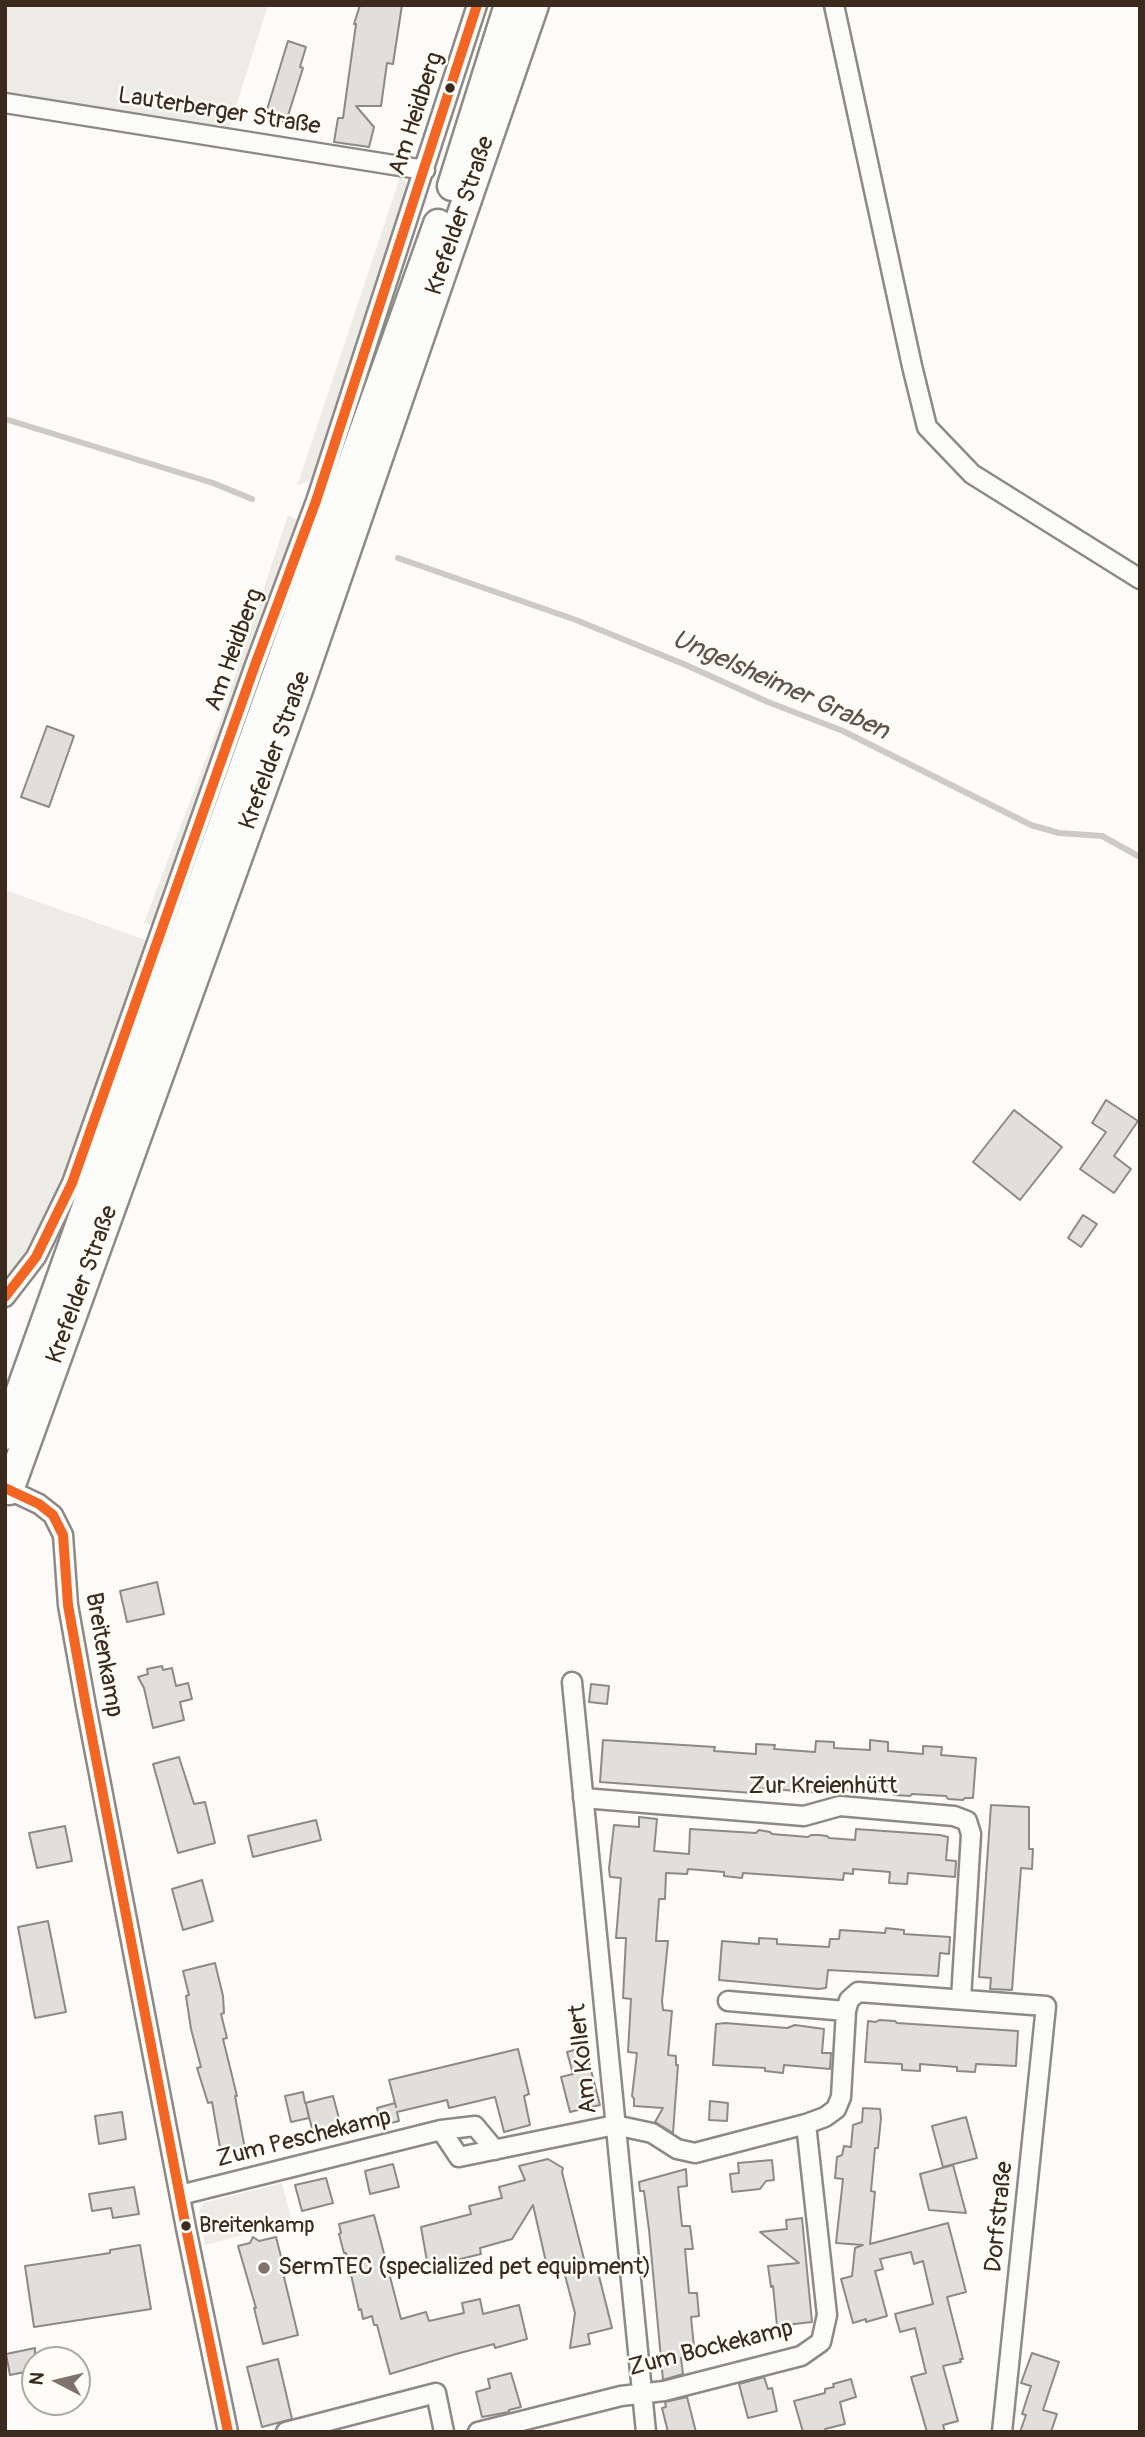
<!DOCTYPE html>
<meta charset="utf-8">
<style>
body{margin:0}
#map{position:relative;width:1145px;height:2437px;overflow:hidden;background:#fcfbf8;font-family:Pangolin,sans-serif}
canvas{display:block}
.frame{position:absolute;inset:0;border:7px solid #3b2a1e;pointer-events:none}
.north{position:absolute;left:21px;top:2346px;width:70px;height:70px;box-sizing:border-box;background:#fdfcf7;border:2px solid #afa8a0;border-radius:50%;rotate:277deg;font-size:19px;font-weight:700;line-height:28px;text-align:center;color:#3b2a1e}
.north::after{content:'';display:block;margin:auto;width:24px;height:32px;background:#7f736a;clip-path:polygon(50% 0,100% 100%,50% 72%,0 100%)}
</style>
<div id="map">
<canvas width="1145" height="2437"></canvas>
<div class="frame"></div>
<div class="north">N</div>
</div>
<script>
const g = document.querySelector('canvas').getContext('2d');
g.lineJoin = 'round';
function paint(path, color) {
  g.fillStyle = color;
  g.fill(path, 'evenodd');
}
function shape(rows) {
  const path = new Path2D();
  for (const r of rows) {
    path.moveTo(r[0], r[1]);
    for (let i = 2; i < r.length; i += 2) path.lineTo(r[i], r[i + 1]);
  }
  return path;
}
function trace(path, color, width, dash) {
  g.strokeStyle = color;
  g.lineWidth = width;
  g.lineCap = dash ? 'butt' : 'round';
  g.setLineDash(dash || []);
  g.stroke(path);
}
function write(font, color, halo, rows, align = 'center') {
  g.font = font + ' Pangolin,sans-serif';
  g.lineWidth = 5;
  g.setLineDash([]);
  g.textBaseline = 'middle';
  g.strokeStyle = halo;
  g.fillStyle = color;
  for (const [text, x, y, turn = 0] of rows) {
    g.save();
    g.translate(x, y);
    g.rotate((+turn || 0) * Math.PI / 180);
    g.textAlign = isNaN(turn) ? turn : align;
    if (halo) g.strokeText(text, 0, 0);
    g.fillText(text, 0, 0);
    g.restore();
  }
}
const green = shape([
 [5,5,268,5,227,135,21,99,5,92],
 [401,174,409,190,314,478,297,486],
 [288,515,299,520,238,701,153,925,144,923,221,719],
 [5,890,148,941,101,1077,62,1180,40,1229,5,1284],
 [282,2183,292,2222,205,2245,199,2213,203,2203]
]);
const stream = shape([
 [5,419,213,483,252,499],
 [398,558,576,620,686,665,768,702,843,731,1031,825,1059,833,1102,836,1140,857]
]);
const building = shape([
 [360,5,402,5,393,64,387,63,381,106,356,106,374,127,369,147,334,142,338,118,343,118,356,24,354,24,360,5],
 [288,41,306,47,300,67,303,68,286,122,265,116,288,41],
 [47,726,74,736,49,807,21,797,47,726],
 [1106,1100,1138,1121,1114,1156,1131,1169,1114,1193,1080,1169,1106,1132,1092,1123,1106,1100],
 [1014,1110,1062,1147,1020,1200,973,1162,1014,1110],
 [1083,1215,1097,1224,1081,1247,1068,1238,1083,1215],
 [157,1582,164,1614,127,1622,120,1591,157,1582],
 [162,1666,163,1670,172,1668,176,1686,188,1683,192,1699,180,1702,184,1720,153,1728,144,1688,138,1677,148,1674,147,1669,162,1666],
 [591,1684,609,1686,607,1704,589,1702,591,1684],
 [603,1740,715,1747,714,1751,756,1754,756,1744,775,1745,774,1749,815,1752,816,1741,834,1742,834,1748,870,1750,870,1740,888,1742,888,1751,923,1754,923,1746,942,1747,941,1755,976,1758,973,1798,965,1798,963,1800,948,1799,946,1796,912,1794,910,1796,894,1795,892,1792,813,1788,813,1792,753,1788,753,1793,600,1782,603,1740],
 [179,1757,194,1804,205,1802,215,1843,178,1853,153,1764,179,1757],
 [991,1805,1029,1807,1029,1849,1033,1849,1032,1869,1021,1868,1012,1990,990,1989,991,1978,979,1977,991,1805],
 [639,1817,657,1819,654,1851,689,1854,690,1829,756,1833,759,1830,770,1832,772,1834,808,1837,811,1835,819,1835,827,1836,829,1838,855,1840,856,1829,940,1835,948,1837,946,1860,956,1861,955,1877,908,1873,907,1884,889,1883,890,1872,853,1869,853,1874,844,1873,843,1880,743,1873,742,1878,724,1876,724,1872,688,1869,687,1874,666,1873,665,1899,659,1899,656,1941,668,1941,662,2001,663,2010,672,2011,668,2055,676,2056,676,2065,678,2065,673,2133,655,2122,663,2108,634,2106,634,2099,632,2096,637,2053,628,2052,631,1999,623,1998,626,1938,616,1938,621,1878,610,1877,609,1869,614,1825,639,1827,639,1817],
 [316,1820,321,1840,253,1857,248,1836,316,1820],
 [65,1826,72,1861,37,1868,29,1833,65,1826],
 [202,1880,213,1921,183,1930,172,1889,202,1880],
 [48,1921,66,2012,35,2018,18,1927,48,1921],
 [886,1928,904,1930,904,1934,950,1937,949,1954,940,1953,938,1976,828,1970,826,1988,818,1989,719,1980,722,1941,759,1944,759,1938,777,1939,777,1944,829,1947,830,1939,839,1939,840,1930,885,1933,886,1928],
 [215,1963,223,1996,224,2013,221,2014,227,2038,223,2039,237,2096,235,2096,245,2149,221,2153,212,2102,208,2103,197,2068,201,2067,191,2029,186,1996,189,1995,183,1971,215,1963],
 [879,2020,895,2021,897,2023,1018,2031,1016,2066,976,2064,975,2072,957,2071,957,2067,920,2064,920,2071,902,2070,902,2064,865,2062,868,2021,876,2022,879,2020],
 [725,2023,787,2028,795,2025,824,2029,822,2053,831,2053,830,2069,784,2065,783,2073,765,2071,765,2068,713,2065,716,2024,725,2023],
 [585,2047,600,2105,570,2112,561,2077,573,2074,567,2052,585,2047],
 [518,2049,529,2094,524,2096,530,2125,504,2132,495,2097,449,2108,447,2100,418,2107,397,2112,399,2121,382,2125,377,2108,395,2103,396,2107,389,2080,518,2049],
 [303,2092,305,2103,333,2096,341,2126,313,2133,306,2104,309,2118,291,2122,285,2096,303,2092],
 [710,2101,728,2103,727,2121,709,2120,710,2101],
 [863,2108,880,2109,881,2118,878,2148,875,2148,871,2191,875,2192,870,2244,948,2223,966,2292,947,2297,963,2359,960,2359,961,2362,943,2366,958,2421,943,2425,945,2432,927,2432,911,2377,926,2373,915,2328,900,2332,895,2314,933,2304,923,2261,914,2264,911,2252,880,2259,883,2269,875,2271,887,2316,866,2322,866,2319,853,2323,841,2279,852,2276,855,2248,863,2245,836,2243,843,2179,835,2178,837,2157,842,2155,844,2146,851,2147,853,2125,862,2122,863,2108],
 [122,2112,126,2139,99,2144,95,2116,122,2112],
 [966,2117,977,2158,943,2167,932,2126,966,2117],
 [548,2159,563,2168,562,2172,587,2271,597,2268,612,2328,588,2334,590,2344,570,2348,575,2313,563,2268,548,2271,533,2205,512,2239,480,2248,481,2254,428,2267,421,2227,471,2214,469,2206,502,2198,499,2187,525,2180,519,2166,548,2159],
 [772,2160,774,2180,766,2181,760,2189,732,2192,730,2174,739,2173,738,2163,772,2160],
 [393,2164,399,2187,370,2194,365,2171,393,2164],
 [953,2165,966,2213,929,2210,920,2174,953,2165],
 [686,2169,687,2186,678,2187,682,2226,690,2226,693,2249,685,2249,689,2293,697,2293,699,2316,691,2317,695,2357,681,2358,683,2374,663,2380,649,2230,644,2191,640,2191,639,2182,686,2169],
 [326,2178,333,2203,302,2211,295,2185,326,2178],
 [134,2187,139,2214,113,2218,111,2208,92,2211,89,2194,134,2187],
 [374,2215,401,2319,426,2312,429,2321,464,2313,462,2303,480,2299,483,2314,519,2305,527,2339,495,2348,494,2344,456,2354,390,2374,377,2325,374,2325,372,2316,363,2319,361,2309,359,2310,346,2253,344,2253,339,2234,341,2233,339,2224,374,2215],
 [802,2218,812,2322,777,2326,773,2286,771,2287,768,2266,799,2263,760,2232,787,2229,786,2220,802,2218],
 [253,2237,259,2241,276,2237,285,2272,283,2273,298,2335,263,2344,254,2308,256,2308,238,2246,250,2243,253,2237],
 [140,2245,151,2309,34,2327,25,2266,110,2253,110,2250,140,2245],
 [35,2348,35,2370,10,2375,6,2354,35,2348],
 [1032,2353,1059,2362,1043,2410,1057,2414,1051,2432,1020,2432,1026,2415,1022,2414,1031,2386,1021,2383,1032,2353],
 [278,2359,292,2419,262,2427,247,2367,278,2359],
 [511,2373,521,2407,509,2410,509,2412,482,2417,476,2392,490,2388,488,2379,511,2373],
 [764,2377,768,2389,772,2388,777,2411,748,2418,739,2384,764,2377],
 [851,2379,856,2397,840,2402,845,2424,825,2429,826,2432,803,2432,794,2401,825,2393,825,2389,834,2387,833,2384,851,2379],
 [687,2397,696,2432,668,2432,662,2408,666,2407,665,2402,687,2397]
]);
const minor = shape([
 [834,5,912,366,927,427,972,474,1140,579],
 [5,103,425,170],
 [5,1297,36,1257,72,1183,255,665,316,501,477,5],
 [5,1488,39,1504,53,1515,63,1535,68,1605,86,1706,186,2228,228,2432],
 [572,1682,646,2432],
 [583,1798,804,1816,840,1806,954,1816,967,1821,971,1834,961,1999],
 [728,2001,846,2011],
 [441,2130,459,2157,615,2125,652,2133,677,2149,695,2153,806,2124,825,2117,836,2109,841,2097,846,2011,849,2000,858,1992,1046,2006,1002,2432],
 [180,2195,441,2130,475,2126,495,2150],
 [286,2432,436,2393,444,2432],
 [478,2432,621,2396,664,2391,801,2356,821,2342,827,2315,806,2124]
]);
const trunk = shape([
 [452,186,509,5],
 [5,1435,438,224],
 [9,1490,298,690,534,5]
]);
const bus1 = shape([
 [5,1297,36,1257,72,1183,255,665,316,501,477,5],
 [5,1488,39,1504,53,1515,63,1535,68,1605,86,1706,186,2228,228,2432]
]);
const markers = [
 [450,88,6,"#3b2a1e"],
 [186,2226,6,"#3b2a1e"],
 [264,2268,7,"#7f736a"]
];
const busNames = [
 ["Breitenkamp",199,2226]
];
const streetNames = [
 ["Lauterberger Straße",219,112,9],
 ["Am Heidberg",417,114,-72],
 ["Krefelder Straße",461,216,-71],
 ["Am Heidberg",235,650,-70],
 ["Krefelder Straße",276,751,-70],
 ["Krefelder Straße",83,1285,-70],
 ["Breitenkamp",103,1655,80],
 ["Zur Kreienhütt",823,1787],
 ["Am Kollert",584,2059,-96],
 ["Zum Peschekamp",304,2139,-14],
 ["Dorfstraße",1000,2217,-84],
 ["Zum Bockekamp",711,2349,-14]
];
const poiNames = [
 ["SermTEC (specialized pet equipment)",278,2268]
];
const waterNames = [
 ["Ungelsheimer Graben",780,686,24]
];
paint(green, '#edebe6');
trace(stream, '#cec9c4', 6);
paint(building, '#e0dfdc');
trace(building, '#8d8985', 2);
trace(minor, '#8d8985', 23);
trace(trunk, '#8d8985', 33);
trace(minor, '#fbfbf9', 18);
trace(trunk, '#fbfbf9', 28);
trace(bus1, '#f26522', 10);
for (const [x, y, r, color] of markers) {
  const dot = new Path2D();
  dot.arc(x, y, r, 0, 2 * Math.PI);
  g.fillStyle = color;
  g.fill(dot);
  trace(dot, '#fdfcf7', 2.5);
}
write('22px', '#3b2a1e', '#fdfcf7', busNames, 'left');
write('24px', '#3b2a1e', '#fdfcf7', streetNames);
write('24px', '#3b2a1e', '#fdfcf7', poiNames, 'left');
write('italic 26px', '#615349', '#fdfcf7', waterNames);
</script>
